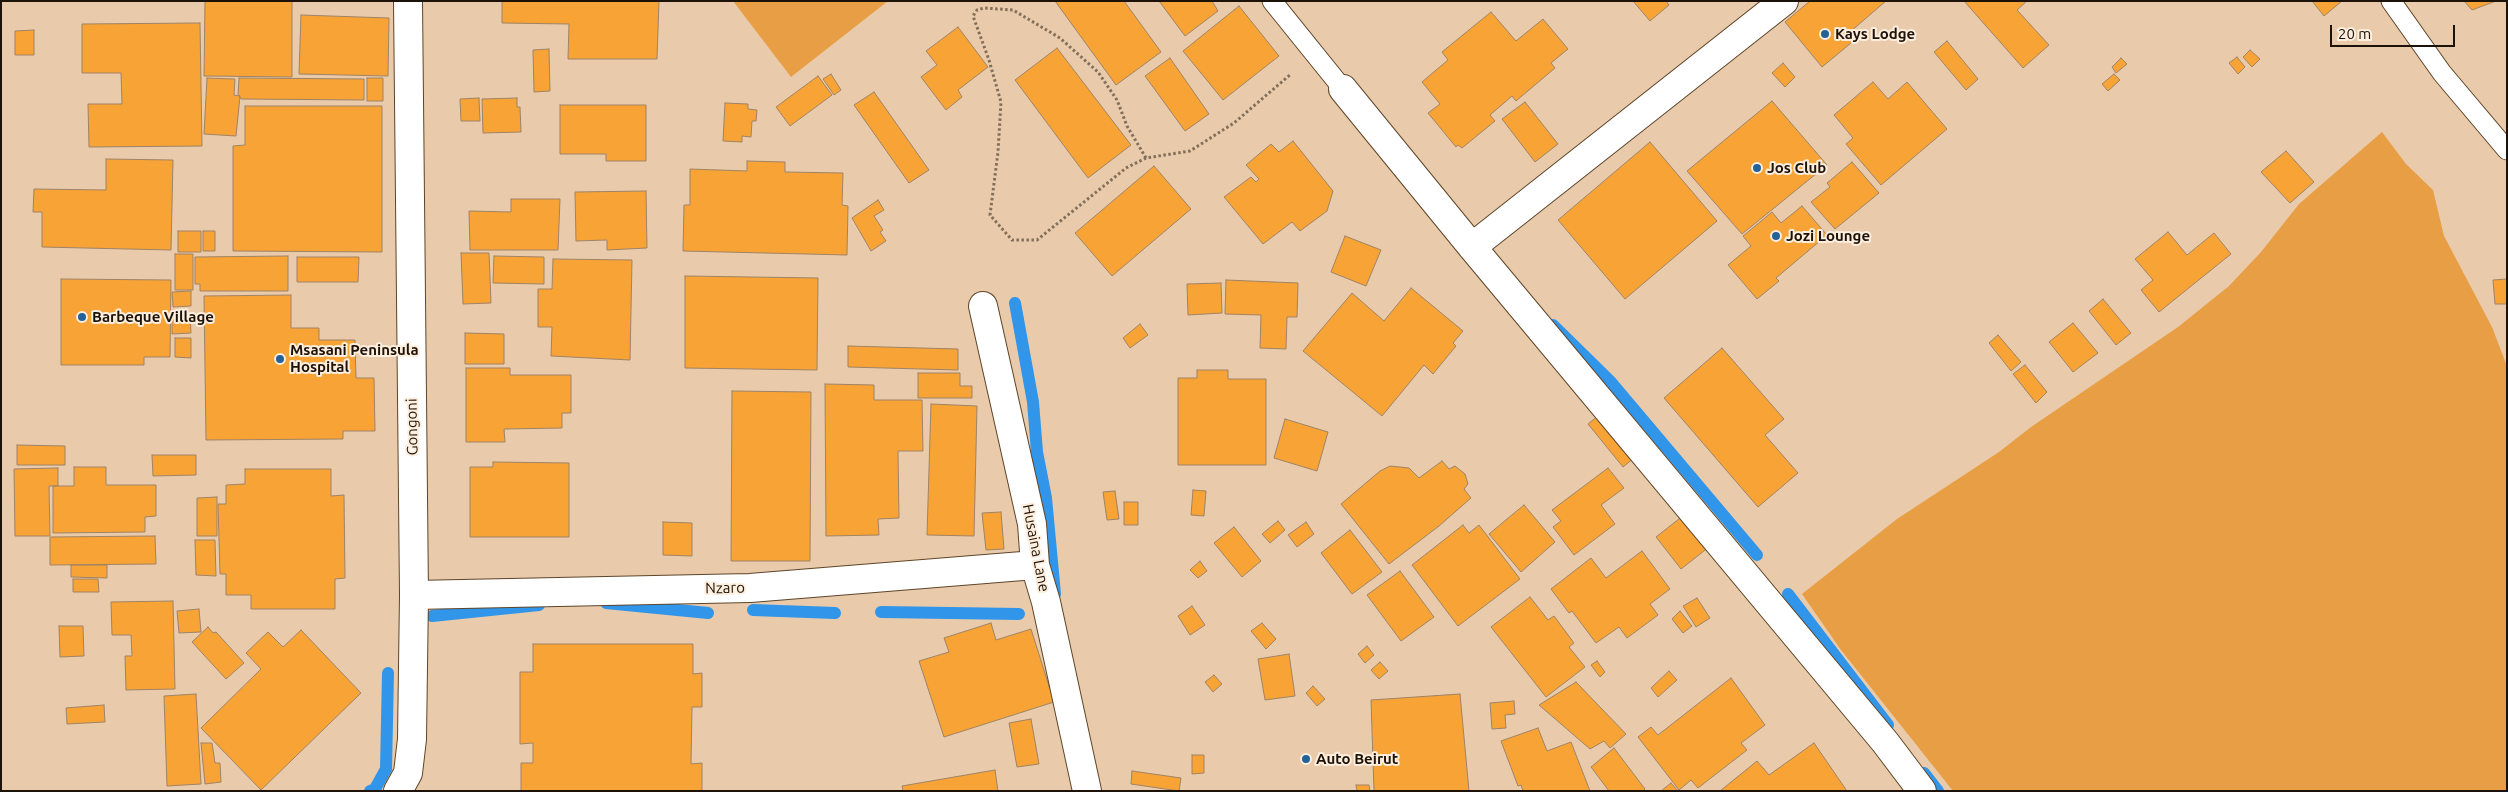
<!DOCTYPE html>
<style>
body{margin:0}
#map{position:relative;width:2508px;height:792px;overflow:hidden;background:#e9cbab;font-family:Ubuntu,sans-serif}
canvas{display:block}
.frame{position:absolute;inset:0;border:2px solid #1d1207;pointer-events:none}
.scale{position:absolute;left:2330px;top:25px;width:125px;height:22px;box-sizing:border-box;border:2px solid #1d1207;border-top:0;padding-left:6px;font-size:15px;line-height:18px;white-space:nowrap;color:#1d1207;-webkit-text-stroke:4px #feeede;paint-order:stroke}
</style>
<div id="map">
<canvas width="2508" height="792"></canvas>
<div class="frame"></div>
<div class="scale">20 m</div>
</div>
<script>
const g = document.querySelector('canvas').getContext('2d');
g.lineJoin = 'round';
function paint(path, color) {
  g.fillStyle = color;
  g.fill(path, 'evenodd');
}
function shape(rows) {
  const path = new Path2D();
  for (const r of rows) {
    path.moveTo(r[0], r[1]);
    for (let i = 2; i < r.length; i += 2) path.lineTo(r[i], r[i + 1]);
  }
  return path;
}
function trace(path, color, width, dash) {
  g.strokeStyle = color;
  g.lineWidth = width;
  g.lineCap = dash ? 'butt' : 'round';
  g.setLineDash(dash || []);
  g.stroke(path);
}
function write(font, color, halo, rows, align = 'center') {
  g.font = font + ' Ubuntu,sans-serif';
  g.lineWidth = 4;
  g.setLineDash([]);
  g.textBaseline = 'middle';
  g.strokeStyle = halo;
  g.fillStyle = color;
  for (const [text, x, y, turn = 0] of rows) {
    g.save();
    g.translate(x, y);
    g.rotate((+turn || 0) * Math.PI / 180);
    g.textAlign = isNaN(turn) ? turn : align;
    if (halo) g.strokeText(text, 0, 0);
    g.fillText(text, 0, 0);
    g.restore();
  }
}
const green = shape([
 [733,1,888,1,791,77],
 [2382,132,2406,164,2433,190,2444,236,2492,327,2507,366,2507,791,1953,791,1841,650,1802,594,1897,519,1999,452,2031,427,2178,327,2229,286,2261,252,2299,204]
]);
const stream = shape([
 [1015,303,1033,402,1037,452,1046,498,1055,594],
 [1553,325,1611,382,1757,555],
 [1788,594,1888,725],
 [606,603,708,613],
 [753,610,835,613],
 [881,612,1019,614],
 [432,616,539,605],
 [1924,773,1938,791],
 [370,791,375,789,386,769,388,673]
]);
const building = shape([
 [205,1,292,1,292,77,204,76,205,1],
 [502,1,659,1,657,59,568,59,569,24,502,23,502,1],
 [1055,1,1124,1,1161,52,1116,85,1055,1],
 [1159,1,1212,1,1218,11,1185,36,1159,1],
 [1633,1,1666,1,1669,5,1650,21,1633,1],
 [1810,1,1886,1,1851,31,1857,38,1822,67,1785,22,1810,1],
 [1964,1,2027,1,2017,10,2049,45,2023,68,1964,1],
 [2312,1,2342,1,2324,16,2312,1],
 [2464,1,2496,1,2472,10,2464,1],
 [1239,6,1279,56,1223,100,1183,51,1239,6],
 [1491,12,1516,41,1543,19,1568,49,1551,63,1555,68,1516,101,1512,96,1490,115,1495,121,1462,148,1458,145,1456,147,1428,113,1440,104,1422,82,1448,60,1442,52,1491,12],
 [301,15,389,18,388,76,299,74,301,15],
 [200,23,202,146,89,147,88,104,122,104,121,73,82,73,82,24,200,23],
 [958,27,988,67,958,90,962,97,946,110,921,77,937,65,926,51,958,27],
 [34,30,34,55,15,55,15,31,34,30],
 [1947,41,1978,79,1966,90,1934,52,1947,41],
 [1057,48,1131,145,1088,178,1015,80,1057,48],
 [549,49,550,91,534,92,533,50,549,49],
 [2250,50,2260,59,2252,67,2243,57,2250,50],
 [2237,57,2245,67,2238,74,2229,63,2237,57],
 [1170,58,1209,114,1185,131,1145,76,1170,58],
 [2121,58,2127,64,2116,73,2112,67,2121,58],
 [1783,63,1795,77,1785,87,1772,73,1783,63],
 [831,74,841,90,834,95,823,79,831,74],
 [2114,74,2120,80,2108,91,2102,84,2114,74],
 [818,76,832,95,790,126,776,107,818,76],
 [207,78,235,79,234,95,240,96,236,136,204,134,207,78],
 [239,78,364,79,364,100,241,99,238,94,239,78],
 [367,78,383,78,383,101,367,101,367,78],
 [1873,82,1888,99,1907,82,1947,129,1881,185,1846,144,1853,138,1834,115,1873,82],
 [874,92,929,170,909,183,854,105,874,92],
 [479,98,480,121,461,121,460,99,479,98],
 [517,98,517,107,520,107,521,132,483,133,482,99,517,98],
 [1772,101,1827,165,1742,234,1687,171,1772,101],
 [1525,102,1558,144,1535,162,1502,119,1525,102],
 [725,103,748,104,748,109,757,110,756,121,752,121,751,137,742,136,742,142,723,141,725,103],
 [560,105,646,105,646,161,606,161,606,154,560,154,560,105],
 [245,106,382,106,382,252,233,251,233,146,245,145,245,106],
 [1293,141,1333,191,1327,211,1300,231,1292,222,1263,244,1224,197,1251,177,1256,182,1259,179,1246,165,1271,144,1279,152,1293,141],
 [1650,142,1717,221,1625,299,1558,220,1650,142],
 [2286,151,2314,182,2290,203,2261,172,2286,151],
 [106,159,173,160,171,250,42,247,42,212,33,212,34,189,106,190,106,159],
 [747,161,785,162,785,172,843,173,842,205,848,206,847,255,683,251,684,205,690,205,690,169,747,171,747,161],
 [1852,162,1879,193,1835,229,1811,202,1830,187,1827,183,1852,162],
 [1154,166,1191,209,1112,276,1075,233,1154,166],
 [646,191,647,248,607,250,607,240,576,241,575,192,646,191],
 [511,199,560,199,558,250,470,250,469,211,511,212,511,199],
 [878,200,884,210,874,216,883,230,880,232,886,241,871,251,852,218,878,200],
 [1802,206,1827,235,1776,278,1779,281,1757,299,1728,265,1751,246,1743,236,1772,212,1781,223,1802,206],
 [178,231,201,231,201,252,178,252,178,231],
 [203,231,215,231,215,251,203,251,203,231],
 [2168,232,2187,255,2214,233,2231,254,2159,312,2141,290,2153,280,2135,259,2168,232],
 [1345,236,1381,250,1366,286,1331,272,1345,236],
 [461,253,489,253,491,303,463,304,461,253],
 [175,254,193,254,193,290,175,290,175,254],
 [288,256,288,291,200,291,200,284,195,284,195,257,288,256],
 [494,256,544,257,544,284,493,283,494,256],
 [297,257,359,257,358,282,297,282,297,257],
 [553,259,632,260,630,360,551,356,552,327,538,327,538,289,552,289,553,259],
 [685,276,818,278,817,370,685,368,685,276],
 [61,279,171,280,170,357,144,357,144,365,61,365,61,279],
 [2507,279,2507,304,2495,304,2493,280,2507,279],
 [1226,280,1298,283,1297,317,1287,317,1286,349,1260,348,1261,315,1225,314,1226,280],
 [1221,283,1222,313,1188,315,1187,284,1221,283],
 [1411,288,1463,331,1453,343,1456,346,1433,374,1424,365,1382,416,1303,351,1352,293,1384,321,1411,288],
 [191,291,191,306,173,307,172,292,191,291],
 [291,295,291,328,319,328,319,340,355,340,356,378,374,378,375,431,343,431,343,439,206,440,204,296,291,295],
 [2103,299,2131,333,2116,345,2089,311,2103,299],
 [172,314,190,314,191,333,172,334,172,314],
 [2073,323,2098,353,2073,372,2049,342,2073,323],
 [1140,324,1148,335,1130,348,1123,338,1140,324],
 [465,333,504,334,504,364,465,364,465,333],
 [1998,335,2021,362,2011,371,1989,343,1998,335],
 [175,338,191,338,191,358,175,357,175,338],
 [848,346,958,349,958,370,848,367,848,346],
 [1722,348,1784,419,1765,435,1798,473,1758,507,1664,398,1722,348],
 [2025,365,2047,392,2036,403,2013,374,2025,365],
 [466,368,510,368,510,375,571,375,571,413,562,413,562,428,504,429,505,442,466,442,466,368],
 [1197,370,1228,370,1228,379,1266,379,1266,465,1178,465,1178,378,1197,378,1197,370],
 [918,373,960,373,960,386,972,386,972,398,918,398,918,373],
 [825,384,874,385,874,400,922,400,923,451,898,451,899,518,878,519,879,535,826,536,825,384],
 [732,391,811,392,810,561,731,561,732,391],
 [931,404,977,406,974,536,927,535,931,404],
 [1599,415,1634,458,1623,467,1588,424,1599,415],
 [1285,419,1328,432,1317,471,1274,458,1285,419],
 [17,445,65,446,65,465,17,465,17,445],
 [152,455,196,455,196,475,153,476,152,455],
 [1442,461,1449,469,1455,466,1465,474,1468,484,1464,489,1471,498,1439,526,1389,564,1341,504,1380,471,1390,466,1409,468,1419,478,1442,461],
 [493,462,569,463,569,537,470,537,470,467,493,467,493,462],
 [74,467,106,467,106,485,156,485,156,516,145,517,145,532,53,533,53,486,74,486,74,467],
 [58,468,58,486,49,486,50,536,15,536,14,469,58,468],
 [1608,468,1624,488,1601,505,1615,524,1574,555,1553,527,1561,521,1552,510,1608,468],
 [245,469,331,469,331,496,344,495,345,578,335,579,335,609,251,609,251,595,226,595,226,574,220,574,218,504,226,504,226,485,245,484,245,469],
 [1193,490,1206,491,1204,516,1191,515,1193,490],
 [1115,491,1119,519,1107,520,1103,492,1115,491],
 [217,497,217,536,197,536,197,498,217,497],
 [1124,502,1138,502,1138,525,1124,525,1124,502],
 [1524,505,1555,542,1521,572,1489,534,1524,505],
 [1001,512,1004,549,986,550,982,513,1001,512],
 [1684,515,1709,547,1681,569,1656,537,1684,515],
 [1278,521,1285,530,1270,543,1262,534,1278,521],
 [663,522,692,523,692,556,663,555,663,522],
 [1306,522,1314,534,1297,547,1288,535,1306,522],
 [1463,525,1469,533,1479,525,1520,579,1458,626,1412,565,1463,525],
 [1234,527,1261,561,1242,577,1214,543,1234,527],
 [1350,530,1382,572,1352,594,1321,553,1350,530],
 [155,536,156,564,50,565,50,537,155,536],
 [195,540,215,540,216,576,196,575,195,540],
 [1642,551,1670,589,1650,604,1658,615,1627,638,1619,627,1596,643,1572,611,1569,613,1551,589,1591,558,1606,578,1642,551],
 [1200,561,1207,571,1198,578,1190,570,1200,561],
 [71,565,107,565,107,578,71,577,71,565],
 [1400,571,1434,617,1401,641,1367,595,1400,571],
 [73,579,98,579,99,592,73,592,73,579],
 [1530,597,1548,620,1554,616,1574,643,1569,647,1585,667,1546,697,1491,627,1530,597],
 [1697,598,1710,618,1696,627,1683,606,1697,598],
 [173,601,175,689,126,690,125,656,132,656,131,635,112,635,111,602,173,601],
 [1192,606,1205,625,1190,635,1178,616,1192,606],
 [199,609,201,632,179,633,177,611,199,609],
 [1680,611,1692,626,1683,633,1672,619,1680,611],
 [991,623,996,640,1031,629,1054,702,944,737,919,661,949,652,944,638,991,623],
 [1262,623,1276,639,1266,649,1251,631,1262,623],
 [59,626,83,626,84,656,60,657,59,626],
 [208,627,213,633,216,632,244,663,226,679,192,642,208,627],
 [301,630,361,693,261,790,201,728,261,669,246,653,268,632,283,647,301,630],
 [533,644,693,644,693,674,702,673,702,707,692,707,691,764,702,763,702,791,521,791,521,763,533,763,533,743,520,744,520,672,533,672,533,644],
 [1367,646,1374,655,1365,663,1358,654,1367,646],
 [1289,654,1295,696,1265,700,1258,659,1289,654],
 [1597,661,1605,672,1600,677,1591,665,1597,661],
 [1380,662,1388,671,1379,679,1371,670,1380,662],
 [1669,671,1677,680,1658,697,1651,688,1669,671],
 [1214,675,1222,684,1213,692,1205,682,1214,675],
 [1731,678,1765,725,1741,743,1747,750,1698,788,1691,780,1679,790,1638,737,1651,727,1658,735,1731,678],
 [1576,682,1626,734,1610,748,1604,741,1590,749,1539,705,1576,682],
 [1313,686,1325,699,1317,706,1306,693,1313,686],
 [196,694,201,784,167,786,164,696,196,694],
 [1460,694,1469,791,1374,791,1371,700,1460,694],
 [1514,701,1515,714,1505,715,1506,728,1492,729,1490,703,1514,701],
 [104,705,105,722,67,724,66,708,104,705],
 [1031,719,1039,764,1017,767,1009,723,1031,719],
 [1538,728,1547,751,1571,742,1590,791,1523,791,1521,785,1518,786,1501,741,1538,728],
 [201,743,212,743,215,763,220,763,221,782,205,784,201,743],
 [1814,743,1847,791,1720,791,1757,761,1769,775,1814,743],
 [1614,748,1645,789,1643,791,1609,791,1591,767,1614,748],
 [1192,755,1204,755,1204,773,1192,774,1192,755],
 [995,770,998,791,903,791,902,786,995,770],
 [1132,771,1181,778,1179,791,1131,784,1132,771],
 [1671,783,1678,791,1661,791,1671,783],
 [1356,785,1369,785,1370,791,1357,791,1356,785]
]);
const path = shape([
 [1146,158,1127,126,1117,100,1098,72,1060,38,1013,10,984,8,977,10,973,16,989,60,1001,102,998,152,990,215,1012,240,1037,240,1126,168,1146,158,1190,151,1234,123,1291,74]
]);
const lane = shape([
 [1272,1,1343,89],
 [2391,1,2442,73,2507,150]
]);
const street = shape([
 [1343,89,1472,247,1885,742,1922,791],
 [1472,247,1784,1],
 [983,306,1032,524,1035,565,1046,602,1087,791],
 [414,595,750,588,1035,565],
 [398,791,408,773,412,739,414,595,408,1]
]);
const markers = [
 [1825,34,5,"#226298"],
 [1757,168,5,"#226298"],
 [1776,236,5,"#226298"],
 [82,317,5,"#226298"],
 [280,359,5,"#226298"],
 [1306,759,5,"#226298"]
];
const poiNames = [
 ["Kays Lodge",1835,34],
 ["Jos Club",1767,168],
 ["Jozi Lounge",1786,236],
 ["Barbeque Village",92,317],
 ["Msasani Peninsula",290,350],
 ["Hospital",290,367],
 ["Auto Beirut",1316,759]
];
const streetNames = [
 ["Gongoni",412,427,-91],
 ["Husaina Lane",1036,548,79],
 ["Nzaro",725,588,-1]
];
paint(green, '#e79e44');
trace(stream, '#3196e9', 12);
paint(building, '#f7a335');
trace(building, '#9f8366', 1);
trace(lane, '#5e4529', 21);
trace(street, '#5e4529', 30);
trace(path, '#836f59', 3, [2.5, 2.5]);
trace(lane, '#fff', 19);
trace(street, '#fff', 28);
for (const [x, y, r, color] of markers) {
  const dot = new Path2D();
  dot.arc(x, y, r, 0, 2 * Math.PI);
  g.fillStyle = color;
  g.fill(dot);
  trace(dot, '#feeede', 2);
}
write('bold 15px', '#1d1207', '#feeede', poiNames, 'left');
write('15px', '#1d1207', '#feeede', streetNames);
</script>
